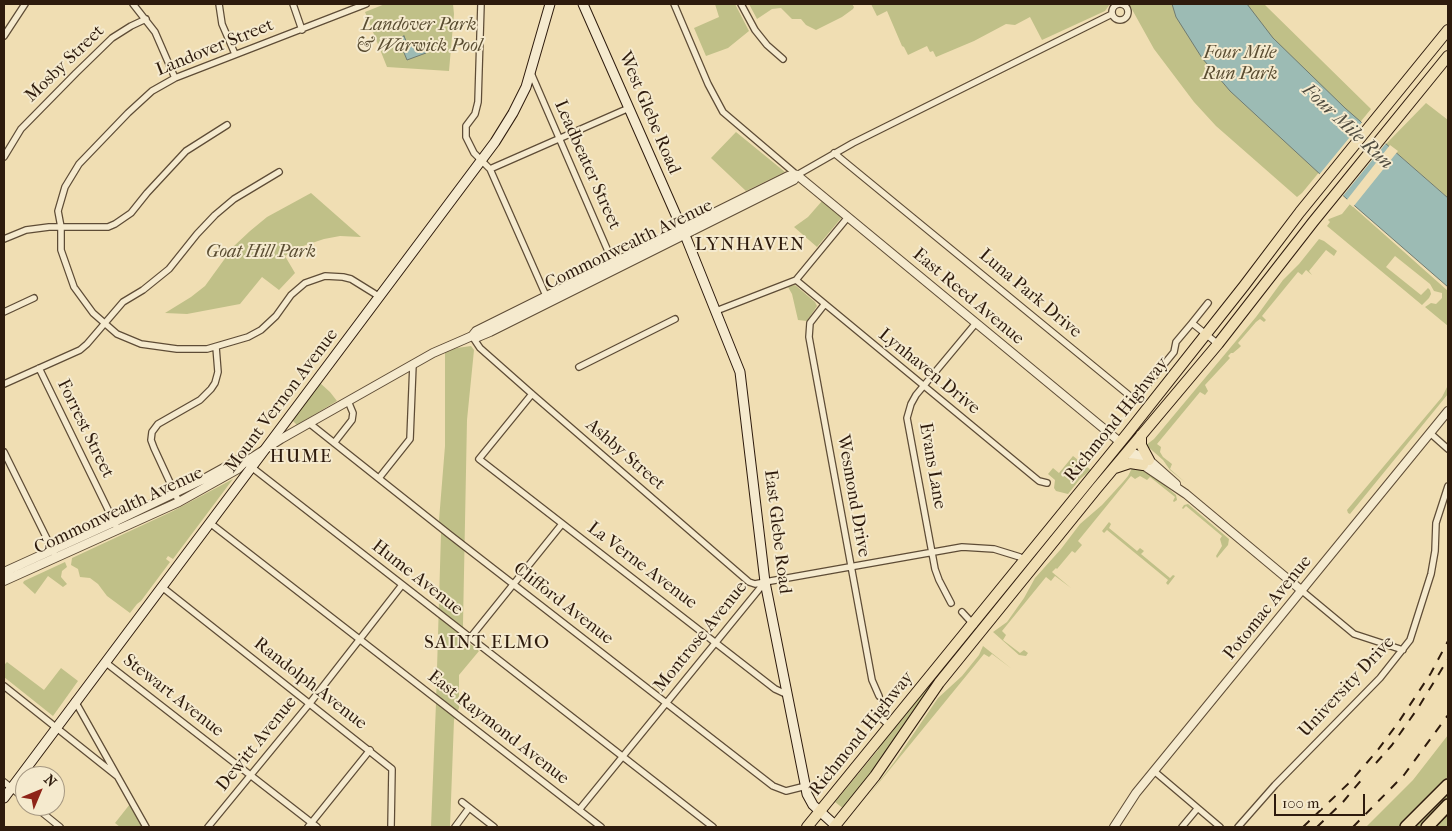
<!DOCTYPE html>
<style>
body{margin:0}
#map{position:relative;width:1452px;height:831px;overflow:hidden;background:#f0deb3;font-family:"IM FELL French Canon",serif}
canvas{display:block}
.frame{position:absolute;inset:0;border:5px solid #2e1b0d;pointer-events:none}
.north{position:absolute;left:15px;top:766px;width:50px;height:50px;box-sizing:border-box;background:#f5eace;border:1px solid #a59781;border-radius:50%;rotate:45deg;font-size:14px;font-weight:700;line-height:20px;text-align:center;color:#2e1b0d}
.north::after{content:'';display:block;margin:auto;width:18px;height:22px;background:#8f2418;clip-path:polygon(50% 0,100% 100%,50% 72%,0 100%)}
.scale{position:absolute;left:1274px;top:794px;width:91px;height:22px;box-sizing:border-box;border:2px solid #2e1b0d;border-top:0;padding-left:6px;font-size:15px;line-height:18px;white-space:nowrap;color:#2e1b0d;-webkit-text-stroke:4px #f5eace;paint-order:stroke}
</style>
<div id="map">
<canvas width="1452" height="831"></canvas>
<div class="frame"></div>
<div class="north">N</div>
<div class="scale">100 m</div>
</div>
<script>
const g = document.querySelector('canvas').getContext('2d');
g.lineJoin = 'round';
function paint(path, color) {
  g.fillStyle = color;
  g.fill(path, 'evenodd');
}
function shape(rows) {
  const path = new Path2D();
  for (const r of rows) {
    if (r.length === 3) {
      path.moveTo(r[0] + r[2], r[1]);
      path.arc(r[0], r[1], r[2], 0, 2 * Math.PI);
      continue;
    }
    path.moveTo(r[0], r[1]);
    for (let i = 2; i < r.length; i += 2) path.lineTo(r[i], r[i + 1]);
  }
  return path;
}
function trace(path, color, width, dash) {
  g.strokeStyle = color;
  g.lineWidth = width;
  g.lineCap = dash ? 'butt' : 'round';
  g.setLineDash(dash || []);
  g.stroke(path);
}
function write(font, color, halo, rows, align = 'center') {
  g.font = font + ' "IM FELL French Canon",serif';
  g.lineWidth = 4;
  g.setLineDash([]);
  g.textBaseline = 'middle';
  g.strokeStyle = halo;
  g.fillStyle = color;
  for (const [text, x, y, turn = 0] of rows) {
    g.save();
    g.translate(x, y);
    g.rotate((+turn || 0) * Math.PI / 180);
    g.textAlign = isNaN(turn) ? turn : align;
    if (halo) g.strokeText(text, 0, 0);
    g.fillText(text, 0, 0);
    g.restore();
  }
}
const green = shape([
 [385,4,453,4,454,14,449,71,387,67,365,12],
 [715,4,735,4,749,31,728,48,706,56,694,28,719,17],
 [749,4,852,4,854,7,853,9,842,17,816,30,806,25,801,19,792,19,781,8,772,9,757,19],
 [871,4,1110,4,1105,11,1042,40,1030,17,1015,25,1006,24,974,41,936,57,933,51,930,52,927,46,908,55,904,47,902,46,887,11,877,16],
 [1129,4,1264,4,1371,109,1302,193,1297,197,1216,126,1194,102,1154,49],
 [1426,103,1448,120,1448,198,1386,144],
 [736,132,785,172,746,191,711,158],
 [311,193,361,237,340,236,324,239,300,247,285,256,295,273,279,290,262,277,240,304,187,314,165,313,191,297,205,286,234,246,250,231,267,217],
 [822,201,842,217,817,247,794,227,808,217],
 [1350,204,1448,291,1448,326,1425,307,1431,303,1436,304,1442,298,1442,293,1434,291,1430,284,1395,256,1386,267,1421,295,1428,288,1430,290,1431,294,1429,298,1422,305,1327,226,1330,222,1328,220,1329,219,1342,214],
 [1319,239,1324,241,1337,251,1334,256,1326,250,1309,271,1312,275,1306,270,1302,275,1298,272,1262,316,1266,320,1264,322,1260,319,1256,322,1238,343,1241,346,1239,348,1233,353,1231,353,1228,356,1230,358,1205,385,1208,391,1205,395,1200,392,1157,444,1161,447,1160,452,1163,457,1172,464,1170,469,1186,483,1170,470,1163,460,1146,445,1154,439,1256,317,1283,280,1299,264],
 [795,285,815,302,817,306,807,321,798,320,792,294,788,287],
 [471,346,474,350,467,420,463,624,464,639,479,651,459,675,459,708,454,720,450,827,431,827,436,703,441,533,439,520,445,446,445,352,457,348],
 [320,383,330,392,337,401,297,425,292,420],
 [1448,385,1448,394,1350,514,1348,513,1347,510,1442,397],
 [1073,456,1091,470,1080,479,1068,494,1056,491,1054,488,1055,480,1048,474,1053,468,1059,473],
 [1133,466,1138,467,1162,483,1176,495,1177,500,1174,502,1173,501,1175,497,1150,477,1147,480,1140,476,1135,479,1131,476,1078,541,1082,545,1075,553,1072,551,1057,569,1056,568,1052,572,1071,588,1055,576,1051,581,1046,577,1002,631,1006,635,1003,640,1020,653,1024,650,1028,653,1026,656,1019,655,993,632,1007,622,1024,598,1035,578,1061,549,1080,524,1102,505,1123,482,1128,476],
 [233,479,173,559,168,556,166,559,170,562,141,601,137,604,130,613,107,596,98,584,90,578,80,577,78,569,71,565,72,558,173,511],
 [1188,504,1229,539,1228,545,1217,558,1216,556,1222,546,1220,539,1222,536,1186,506,1183,509,1182,508,1184,505],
 [1109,522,1111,524,1109,528,1137,551,1140,548,1144,551,1141,554,1170,578,1173,575,1175,576,1168,585,1166,583,1168,580,1107,530,1104,533,1102,531],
 [65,562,67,567,62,571,61,577,67,584,63,587,48,576,35,594,23,583,24,581],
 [983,646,1012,669,992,654,989,657,984,654,869,795,895,761,938,698,962,676,979,655],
 [948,660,886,754,844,809,835,802,878,750,881,742],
 [7,662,44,690,61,668,78,681,53,716,4,677,4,665],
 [1448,735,1448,827,1366,827,1413,780],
 [130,804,143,827,120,827,115,823]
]);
const water = shape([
 [1172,4,1247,4,1273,38,1345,108,1448,198,1448,287,1348,200,1230,91,1202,58,1176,17,1172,4],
 [404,36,408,46,422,41,426,53,407,60,398,38,404,36]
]);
const pier = shape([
 [1363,121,1387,142,1342,197,1318,176],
 [1390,145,1398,151,1353,207,1346,201]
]);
const minor = shape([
 [133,4,155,32,175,78],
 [219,4,222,24,235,54],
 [293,4,302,30],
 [366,4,175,78,152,91,128,113,79,164,65,187,58,211,61,227,61,250,74,287,93,313,117,334,141,344,177,349,207,349,248,337,261,330,276,316,291,295,305,283,325,276,343,277,351,279,380,297],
 [481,4,478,102,475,114,466,126,466,137,474,153,490,169,547,298],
 [674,4,708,84,723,112,797,175,853,143,1112,14],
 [741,4,755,30,767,45,783,59],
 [1120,12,8],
 [4,36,25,4],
 [531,73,614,265],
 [834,153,1130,396,1135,397,1139,395,1174,352,1176,342,1192,323],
 [4,157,21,129,76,73,112,38,131,26,146,19],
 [490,169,629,108],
 [4,239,26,230,49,227,108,227,115,224,131,213,147,193,186,151,227,125],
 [796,280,1039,481,1047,483],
 [1208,303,1192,323,1218,344],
 [824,305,810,323,809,337,872,680,879,696],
 [716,311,796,280,848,217],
 [4,312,34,298],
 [472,336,480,348,532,394,749,582,755,584,765,582],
 [579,367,675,319],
 [39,368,118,530],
 [4,384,80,350,87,344,123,302,143,290,169,269,197,234,215,215,234,199,279,172],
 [532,394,479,459,775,689,788,695],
 [309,423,450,535,773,786,786,791,806,786],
 [1430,433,1448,449],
 [334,443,352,420,353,413,348,401],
 [4,452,54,553],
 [245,462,713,827],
 [379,478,410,439,413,364],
 [179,502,154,448,151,440,152,432,158,424,200,400,211,389,215,383,218,372,216,347],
 [210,523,601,827],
 [162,587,392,769,391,827],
 [1301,590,1354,634,1403,650],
 [951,603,939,580,935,569,907,418,911,404,916,395,976,323],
 [962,612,974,625],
 [470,638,562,524],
 [105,662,317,827],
 [4,686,117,776],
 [75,701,146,827],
 [882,719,890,726],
 [1154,771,1220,827],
 [4,782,25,799],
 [462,802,494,827],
 [34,806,60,827],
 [579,810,765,582,962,547,994,549,1020,557,1026,561],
 [208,827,310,703,402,585],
 [308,827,370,750],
 [455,827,469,808],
 [1182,827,1197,809],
 [1238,827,1275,785,1380,678,1410,640,1431,574,1435,551,1436,523,1448,486]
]);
const tertiary = shape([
 [797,175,1120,442],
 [472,336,476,331,788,176,797,175],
 [1129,451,1149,460,1176,484],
 [1131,452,1132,456,1143,465,1186,494,1301,590],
 [4,572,114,522,202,480,240,459,245,462],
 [4,581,179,502,238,469,245,462,281,439,433,353,463,340,472,336,478,337,490,332,794,180,797,175],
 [1114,827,1136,793,1448,411]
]);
const secondary = shape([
 [583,4,687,240,740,372,765,582,807,794,813,805,836,826],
 [4,798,495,142,513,113,526,87,550,4]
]);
const trunk = shape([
 [1141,435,1141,445,1149,460],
 [1115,468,1130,463,1143,465],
 [807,827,1127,434,1244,286,1300,212,1448,30],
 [834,827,875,776,939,683,1097,488,1218,344,1313,222,1448,56]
]);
const motorway = shape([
 [1406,827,1448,785],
 [1427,827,1448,805]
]);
const rail = shape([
 [1376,763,1392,745,1418,708,1448,659],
 [1303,827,1351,781,1377,751,1398,723,1431,673,1448,641],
 [1317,827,1343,802,1363,778],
 [1353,827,1404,775,1448,715]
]);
const parkNames = [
 ["Landover Park",419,26],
 ["& Warwick Pool",419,47],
 ["Four Mile",1240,54],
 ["Run Park",1240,75],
 ["Goat Hill Park",261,253]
];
const streetNames = [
 ["Landover Street",215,48,-22],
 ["Mosby Street",65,64,-44],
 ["West Glebe Road",649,113,67],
 ["Leadbeater Street",587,165,66],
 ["Commonwealth Avenue",629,245,-26],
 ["Luna Park Drive",1030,294,40],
 ["East Reed Avenue",968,297,40],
 ["Lynhaven Drive",929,372,39],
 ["Mount Vernon Avenue",282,401,-53],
 ["Richmond Highway",1117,420,-51],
 ["Forrest Street",85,429,64],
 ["Ashby Street",625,455,41],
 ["Evans Lane",932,466,80],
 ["Wesmond Drive",853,496,80],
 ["Commonwealth Avenue",119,511,-25],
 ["East Glebe Road",777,532,83],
 ["La Verne Avenue",642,566,37],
 ["Hume Avenue",417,578,38],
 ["Clifford Avenue",563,604,38],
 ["Potomac Avenue",1268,608,-51],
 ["Montrose Avenue",701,637,-51],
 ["Randolph Avenue",310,684,38],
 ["University Drive",1347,687,-47],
 ["Stewart Avenue",173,696,38],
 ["East Raymond Avenue",498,728,38],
 ["Richmond Highway",862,734,-51],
 ["Dewitt Avenue",257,744,-51]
];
const waterNames = [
 ["Four Mile Run",1347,127,43]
];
const neighbourhoodNames = [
 ["LYNHAVEN",750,245],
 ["HUME",301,457],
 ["SAINT ELMO",487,643]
];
paint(green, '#c0c088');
paint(water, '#9cbbb4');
trace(water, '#707b71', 1);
paint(pier, '#f0deb3');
trace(minor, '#5e4c36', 8);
trace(tertiary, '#5e4c36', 10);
trace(secondary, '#2e1b0d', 11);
trace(trunk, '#2e1b0d', 12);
trace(motorway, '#2e1b0d', 14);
trace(minor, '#f5eace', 5.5);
trace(tertiary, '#f5eace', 8);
trace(secondary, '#f5eace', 9);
trace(trunk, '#f0deb3', 10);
trace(motorway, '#f0deb3', 11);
trace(rail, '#2e1b0d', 2, [9, 9]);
write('italic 18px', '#5a4d32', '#f5eace', parkNames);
write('18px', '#2e1b0d', '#f5eace', streetNames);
write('italic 19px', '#4f4b3f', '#f5eace', waterNames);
g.letterSpacing = '1px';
write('19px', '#2e1b0d', '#f5eace', neighbourhoodNames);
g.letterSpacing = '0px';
</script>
